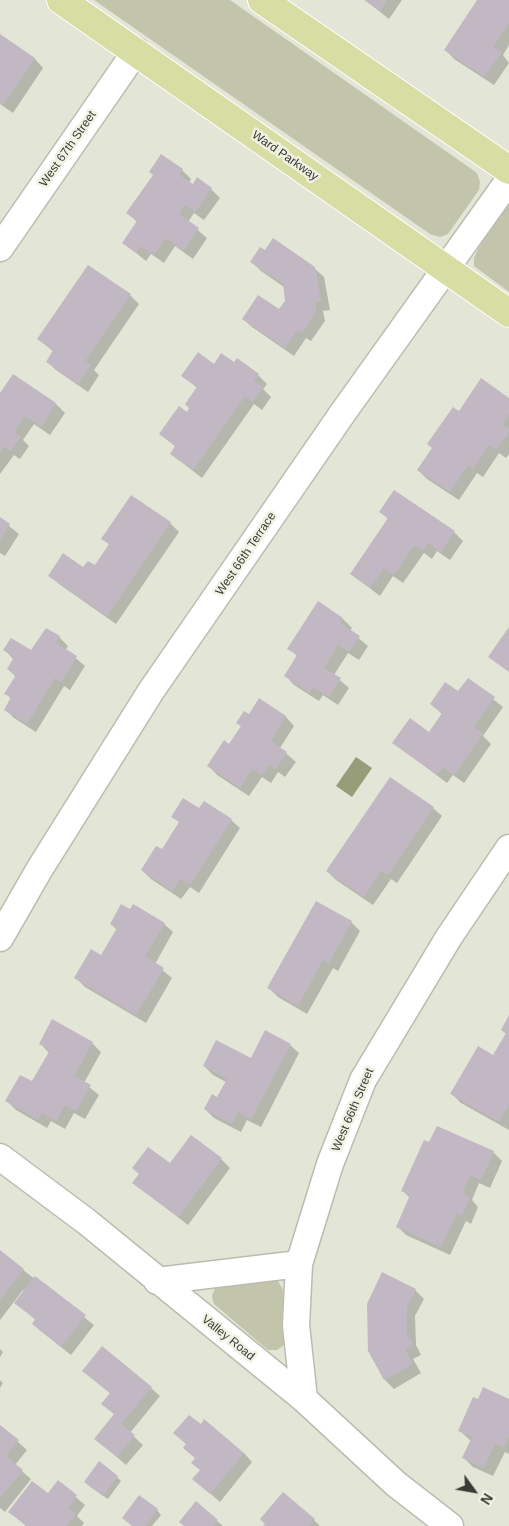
<!DOCTYPE html>
<style>
body{margin:0}
#map{position:relative;width:509px;height:1526px;overflow:hidden;background:#e3e5d7;font-family:Arial,sans-serif}
canvas{display:block}
.north{position:absolute;left:449px;top:1466px;width:50px;height:50px;-webkit-text-stroke:4px #f0f2e4;paint-order:stroke;rotate:122deg;font-size:14px;font-weight:700;line-height:20px;text-align:center;color:#3b3b36}
.north::after{content:'';display:block;margin:auto;width:18px;height:22px;background:#3b3b36;clip-path:polygon(50% 0,100% 100%,50% 72%,0 100%)}
</style>
<div id="map">
<canvas width="509" height="1526"></canvas>
<div class="north">N</div>
</div>
<script>
const g = document.querySelector('canvas').getContext('2d');
g.lineJoin = 'round';
function paint(path, color) {
  g.fillStyle = color;
  g.fill(path, 'evenodd');
}
function shape(rows) {
  const path = new Path2D();
  for (const r of rows) {
    path.moveTo(r[0], r[1]);
    for (let i = 2; i < r.length; i += 2) path.lineTo(r[i], r[i + 1]);
  }
  return path;
}
function trace(path, color, width, dash) {
  g.strokeStyle = color;
  g.lineWidth = width;
  g.lineCap = dash ? 'butt' : 'round';
  g.setLineDash(dash || []);
  g.stroke(path);
}
function write(font, color, halo, rows, align = 'center') {
  g.font = font + ' Arial,sans-serif';
  g.lineWidth = 5;
  g.setLineDash([]);
  g.textBaseline = 'middle';
  g.strokeStyle = halo;
  g.fillStyle = color;
  for (const [text, x, y, turn = 0] of rows) {
    g.save();
    g.translate(x, y);
    g.rotate((+turn || 0) * Math.PI / 180);
    g.textAlign = isNaN(turn) ? turn : align;
    if (halo) g.strokeText(text, 0, 0);
    g.fillText(text, 0, 0);
    g.restore();
  }
}
const green = shape([
 [94,0,230,0,477,173,480,182,479,190,448,234,440,237,430,234],
 [506,206,509,206,509,292,474,266,474,258,479,247],
 [270,1278,278,1281,283,1290,285,1338,283,1346,277,1350,268,1350,214,1304,212,1296,215,1288,221,1285]
]);
const water = shape([
 [356,757,372,768,352,797,336,786]
]);
const shadow = shape([
 [365,0,402,0,389,19],
 [479,0,509,0,509,45,503,55,509,63,494,85,454,59,446,50],
 [0,36,35,59,43,68,13,113,0,104],
 [182,170,191,179,189,183,193,186,211,189,220,198,204,220,194,213,188,222,207,238,193,259,175,246,164,263,151,254,146,261,124,243,137,222,128,213],
 [252,262,314,268,324,277,330,310,323,311,325,321,311,341,306,338,294,356,252,327,243,319,280,311,286,301,284,287,261,271],
 [130,295,139,304,94,370,99,375,88,392,56,370,47,361,54,352,38,339],
 [235,364,258,375,267,384,263,389,271,397,262,410,254,404,202,478,171,454,176,447,161,434,187,414,197,388,183,376],
 [14,375,56,404,65,413,50,435,34,424,23,440,29,446,20,459,14,455,0,474,0,395],
 [509,399,509,454,506,458,499,453,483,477,477,473,459,500,427,479,418,470,459,412],
 [381,512,454,532,463,541,450,560,437,551,432,559,424,553,403,583,393,576,380,596,351,574,388,519],
 [0,519,19,534,5,556,0,553],
 [170,523,179,532,116,624,59,584,50,575,95,567,110,545,103,539],
 [319,603,343,619,352,628,350,631,368,646,359,660,348,653,334,675,349,688,338,705,323,695,319,701,294,685,286,676,298,657,289,648],
 [59,637,68,646,66,650,85,666,70,690,64,686,36,732,14,718,5,709,11,699,6,693,16,677,8,669,14,660,5,650,32,652],
 [468,679,503,707,483,736,491,744,464,783,453,775,447,783,394,743,430,734,443,715,431,704,458,693],
 [259,700,286,717,294,726,280,748,296,762,285,777,278,772,271,783,262,777,249,796,217,775,209,766,230,745],
 [433,808,442,816,397,883,391,879,373,905,336,880,327,871],
 [200,810,231,820,240,828,199,893,190,887,181,899,151,879,142,870,162,851,180,823,173,816],
 [130,910,164,924,173,932,155,964,172,978,146,1023,85,987,76,978,101,957,117,930,111,924],
 [351,922,360,931,338,971,333,968,307,1014,278,997,269,988],
 [509,1018,509,1130,461,1103,452,1094,494,1056,506,1034,502,1030],
 [53,1021,92,1043,101,1052,84,1083,99,1095,85,1119,74,1113,65,1129,51,1121,47,1128,16,1110,7,1101,32,1083,49,1053,40,1043],
 [290,1045,299,1053,261,1127,247,1120,241,1132,214,1118,205,1109,218,1099,226,1082,213,1075,204,1066,251,1060],
 [493,1152,502,1161,490,1188,479,1183,472,1200,478,1207,471,1224,466,1221,450,1255,406,1235,398,1227,410,1198,403,1191],
 [221,1159,230,1168,188,1225,134,1183,140,1175,170,1165],
 [0,1252,94,1325,71,1355,42,1332,33,1324,36,1320,16,1303,25,1292,23,1290,0,1320],
 [415,1290,424,1299,415,1316,416,1345,421,1355,413,1359,421,1373,394,1389,385,1380,369,1351],
 [0,1349,3,1352,0,1357],
 [84,1371,151,1388,160,1396,130,1433,143,1445,126,1465,96,1439,115,1415,103,1404,111,1394],
 [0,1380,3,1383,0,1388],
 [509,1400,509,1454,505,1452,493,1476,473,1467,464,1458,471,1441,459,1430,478,1401],
 [0,1426,27,1450,15,1465,31,1479,5,1512,0,1508],
 [244,1453,252,1462,220,1502,194,1479],
 [117,1477,121,1481,108,1499,89,1486],
 [58,1482,85,1505,77,1516,84,1523,82,1526,26,1526,10,1512,48,1495],
 [157,1510,161,1515,152,1526,133,1526],
 [314,1520,320,1526,265,1526],
 [217,1521,223,1526,185,1526]
]);
const building = shape([
 [364,0,387,0,380,11],
 [477,0,509,0,509,23,493,47,502,52,484,77,444,50],
 [0,34,35,58,3,105,0,103],
 [161,154,183,169,179,175,193,184,197,177,212,188,195,212,185,205,179,214,199,228,183,251,166,238,154,255,141,246,136,253,122,243,137,221,126,213,153,175,149,172],
 [273,238,315,267,321,301,315,302,316,311,302,333,297,330,285,348,242,319,258,295,279,309,285,301,283,284,250,262,260,247,265,250],
 [88,265,131,294,85,361,91,365,78,384,46,362,53,350,37,339],
 [198,352,214,364,221,353,234,362,237,358,259,374,254,381,263,387,252,402,245,396,193,470,170,454,175,446,159,434,179,406,187,412,189,408,185,404,197,387,181,376],
 [13,374,56,403,41,427,25,416,14,432,21,437,11,451,4,447,0,453,0,393],
 [481,378,509,398,509,414,502,424,509,429,509,432,496,450,489,445,473,469,468,465,450,492,417,470,432,448,427,444,453,407,459,411],
 [394,490,455,531,441,552,428,543,423,551,414,545,394,575,384,568,370,588,350,574,388,518,379,512],
 [131,495,171,522,107,616,48,576,63,553,83,567,88,561,95,565,109,544,101,539],
 [0,517,10,524,0,540],
 [318,601,343,618,340,623,360,636,349,652,338,645,324,668,341,678,329,697,313,687,310,693,284,676,297,655,287,649],
 [509,627,509,672,488,657],
 [46,628,60,636,56,643,77,656,61,682,55,678,27,724,4,710,11,697,4,694,16,675,7,669,14,657,3,650,11,638,31,650],
 [468,678,495,697,474,727,483,734,454,775,443,767,437,775,392,743,410,718,429,732,442,713,430,704,445,682,458,691],
 [259,698,286,716,271,741,287,752,276,769,269,764,262,775,252,769,240,788,207,766,224,740,229,744,241,726,236,723,244,711,249,714],
 [390,777,434,807,388,875,381,871,364,897,326,871],
 [183,798,199,808,204,801,232,819,190,885,180,879,172,891,141,870,156,846,162,849,179,822,171,817],
 [316,901,352,921,329,963,323,960,298,1006,267,988],
 [121,904,130,909,133,904,165,923,145,956,164,968,136,1015,74,978,91,949,101,955,117,928,110,924],
 [509,1015,509,1105,499,1122,450,1094,478,1046,493,1055,506,1033,501,1030],
 [52,1019,93,1042,74,1076,91,1085,76,1111,65,1105,56,1121,42,1113,38,1120,5,1101,20,1075,32,1081,50,1050,39,1044],
 [265,1030,291,1044,251,1119,238,1112,232,1124,204,1109,212,1094,217,1097,227,1079,203,1066,216,1040,251,1058],
 [437,1126,494,1151,481,1180,470,1175,462,1193,470,1197,462,1216,457,1213,441,1247,396,1227,410,1195,401,1191,424,1140,429,1142],
 [191,1135,222,1158,178,1217,132,1183,139,1174,132,1168,148,1147,170,1163],
 [0,1250,24,1269,0,1300],
 [382,1272,416,1289,407,1307,407,1335,413,1345,405,1350,413,1364,384,1380,368,1351,367,1304],
 [35,1276,86,1315,61,1347,32,1324,35,1319,14,1303],
 [102,1346,152,1387,121,1424,135,1435,117,1457,94,1439,114,1414,101,1404,110,1393,82,1371],
 [483,1387,509,1399,509,1436,504,1447,495,1444,484,1468,462,1458,472,1437,458,1431,473,1397,478,1399],
 [189,1415,201,1424,204,1419,244,1453,210,1494,192,1479,200,1470,191,1463,195,1458,183,1448,186,1444,173,1433],
 [0,1425,19,1440,6,1456,23,1470,0,1498],
 [99,1461,118,1476,103,1496,84,1482],
 [58,1480,77,1495,68,1508,76,1514,66,1526,27,1526,8,1512,32,1481,48,1493],
 [283,1492,315,1519,309,1526,263,1526,265,1524,260,1519],
 [139,1495,158,1509,145,1526,132,1526,122,1518],
 [196,1501,218,1520,213,1526,184,1526,179,1522]
]);
const street = shape([
 [0,248,136,51],
 [0,938,39,870,151,691,342,414,509,180],
 [0,1157,87,1222,304,1399,396,1484,450,1526],
 [299,1264,296,1325,304,1399],
 [157,1281,299,1264,330,1164,363,1080,449,937,509,848]
]);
const primary = shape([
 [61,0,509,313],
 [262,0,509,170]
]);
const streetNames = [
 ["West 67th Street",68,149,-55],
 ["Ward Parkway",285,156,35],
 ["West 66th Terrace",246,554,-56],
 ["West 66th Street",353,1110,-67],
 ["Valley Road",228,1338,39]
];
paint(green, '#c2c5ab');
paint(water, '#989d79');
paint(shadow, '#0003');
paint(building, '#c1b8c4');
trace(street, '#bbbcaf', 29);
trace(primary, '#fff', 30);
trace(street, '#fff', 26);
trace(primary, '#d8dda4', 28);
write('12px', '#3b3b36', '#f0f2e4', streetNames);
</script>
